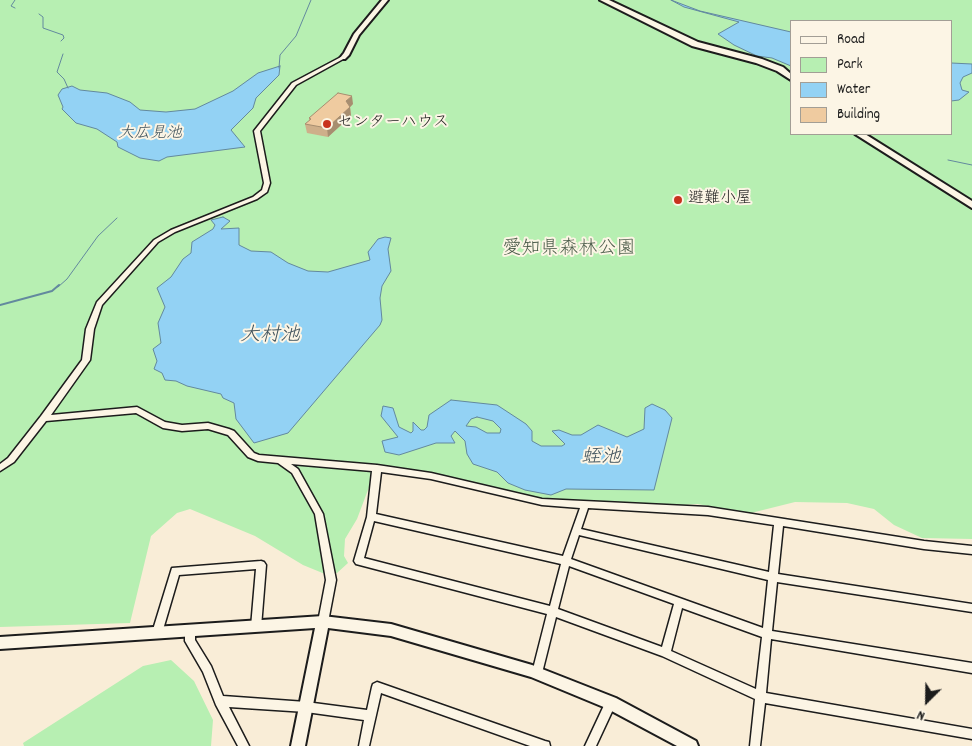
<!DOCTYPE html>
<meta charset="utf-8">
<style>
body{margin:0}
#map{position:relative;width:972px;height:746px;overflow:hidden;background:#f9edd7;font-family:Dekko,sans-serif}
canvas{display:block}
.legend{position:absolute;left:790px;top:20px;width:162px;height:115px;box-sizing:border-box;background:#fcf5e5;border:1px solid #a29e95;margin:0;padding:6px 9px;list-style:none;font-size:15px;color:#1c1c1c}
.legend li{display:flex;align-items:center;gap:10px;height:25px}
.legend b{width:25px;border:1px solid #a29e95}
.north{position:absolute;left:902px;top:676px;width:50px;height:50px;-webkit-text-stroke:4px #fcf5e5;paint-order:stroke;rotate:203deg;font-size:14px;font-weight:700;line-height:20px;text-align:center;color:#1c1c1c}
.north::after{content:'';display:block;margin:auto;width:18px;height:22px;background:#1c1c1c;clip-path:polygon(50% 0,100% 100%,50% 72%,0 100%)}
</style>
<div id="map">
<canvas width="972" height="746"></canvas>
<ul class="legend">
<li><b style="height:6px;background:#fcf5e5"></b>Road</li>
<li><b style="height:14px;background:#b7efb2"></b>Park</li>
<li><b style="height:14px;background:#93d2f4"></b>Water</li>
<li><b style="height:14px;background:#efcba0"></b>Building</li>
</ul>
<div class="north">N</div>
</div>
<script>
const g = document.querySelector('canvas').getContext('2d');
g.lineJoin = 'round';
function paint(path, color) {
  g.fillStyle = color;
  g.fill(path, 'evenodd');
}
function shape(rows) {
  const path = new Path2D();
  for (const r of rows) {
    path.moveTo(r[0], r[1]);
    for (let i = 2; i < r.length; i += 2) path.lineTo(r[i], r[i + 1]);
  }
  return path;
}
function trace(path, color, width, dash) {
  g.strokeStyle = color;
  g.lineWidth = width;
  g.lineCap = dash ? 'butt' : 'round';
  g.setLineDash(dash || []);
  g.stroke(path);
}
function write(font, color, halo, rows, align = 'center') {
  g.font = font + ' Dekko,"Klee One",sans-serif';
  g.lineWidth = 4;
  g.setLineDash([]);
  g.textBaseline = 'middle';
  g.strokeStyle = halo;
  g.fillStyle = color;
  for (const [text, x, y, turn = 0] of rows) {
    g.save();
    g.translate(x, y);
    g.rotate((+turn || 0) * Math.PI / 180);
    g.textAlign = isNaN(turn) ? turn : align;
    if (halo) g.strokeText(text, 0, 0);
    g.fillText(text, 0, 0);
    g.restore();
  }
}
const green = shape([
 [0,0,972,0,972,539,922,538,894,525,874,509,847,503,795,502,751,513,697,504,655,507,543,500,377,466,357,519,345,539,344,556,348,563,337,573,325,574,303,565,255,536,190,509,177,513,151,536,130,623,0,627],
 [791,21,951,21,951,134,791,134],
 [171,660,194,681,213,720,211,746,24,746,23,743,143,666]
]);
const water = shape([
 [671,0,700,11,791,32,791,66,772,58,757,56,734,45,718,34,739,22,684,7,671,0],
 [951,63,972,64,972,73,963,77,960,83,962,90,969,92,959,100,951,101,951,63],
 [280,66,279,75,256,98,253,108,231,130,245,147,167,157,159,161,140,158,118,147,117,142,97,129,76,123,62,109,63,107,58,95,62,89,72,86,80,90,107,93,130,102,140,110,166,112,195,109,233,91,258,73,280,66],
 [223,217,230,221,221,229,239,228,239,245,251,251,271,252,288,263,308,271,328,272,370,260,368,252,378,239,385,237,391,238,388,249,391,271,382,286,380,298,382,320,380,325,288,433,254,443,236,419,234,403,223,398,221,394,187,386,176,381,165,380,162,373,154,369,157,361,153,349,161,343,158,323,165,307,157,288,171,277,183,259,191,253,192,242,213,229,215,225,211,220,223,217],
 [451,400,497,405,526,424,532,431,532,441,541,446,562,446,565,444,552,431,559,430,572,435,581,435,598,425,627,437,644,429,645,408,652,404,665,410,672,418,654,490,566,489,551,495,525,490,508,483,497,472,473,464,467,454,465,441,455,431,451,436,455,443,436,443,399,455,385,452,382,441,398,437,381,416,383,406,393,408,399,427,411,433,413,431,413,422,421,430,424,430,427,427,429,415,451,400],
 [477,417,493,421,501,429,500,433,487,433,476,427,466,426,471,419,477,417]
]);
const streamFar1 = shape([
 [15,0,11,6,15,8],
 [39,14,43,17,43,28,63,35,64,38,61,41],
 [63,54,57,72,64,79,68,88],
 [279,68,280,55,296,36,311,0],
 [948,160,972,165],
 [58,287,67,279,98,236,117,218]
]);
const stream = shape([
 [0,305,52,291,59,285]
]);
const minor = shape([
 [341,57,345,58,296,85,260,131,270,183,267,192,257,199,175,232,158,242,102,305,94,329,90,360,51,415,137,407,165,422,182,425,208,423,229,429,234,431,254,453,259,455,377,465,431,473,542,499,708,507,924,541,972,546,972,554,924,549,783,526,778,574,972,604,972,612,777,582,772,631,972,663,972,673,771,639,766,693,972,729,972,739,765,703,760,746,750,746,755,699,662,656,556,617,542,673,541,676,537,678,533,676,532,673,547,614,356,564,354,561,367,517,372,471,291,464,298,469,323,514,336,580,328,622,326,625,323,626,320,625,318,622,326,580,315,514,292,473,278,463,258,461,248,457,228,435,208,429,182,431,163,428,136,413,46,421,14,462,0,471,0,464,8,458,41,416,82,360,86,329,97,302,154,240,171,230,253,197,262,190,264,183,254,131,292,83,341,57],
 [381,472,431,479,542,505,580,508,563,556,376,514,381,472],
 [588,508,708,515,774,525,769,572,581,529,588,508],
 [374,521,561,564,550,606,364,558,374,521],
 [579,535,768,580,763,628,571,559,579,535],
 [569,566,674,604,662,647,558,609,569,566],
 [682,608,762,637,756,689,671,651,682,608],
 [261,561,264,562,266,565,261,627,259,630,256,631,253,630,251,627,256,569,179,575,162,633,160,636,157,637,154,636,152,633,172,568,261,561],
 [190,627,193,628,195,631,195,640,211,666,223,696,306,702,367,710,372,687,373,684,377,682,545,741,549,742,550,746,530,746,381,693,369,746,359,746,364,720,306,712,229,707,249,746,238,746,216,705,203,672,185,641,185,631,187,628,190,627],
 [611,698,615,699,616,703,596,746,585,746,607,699,611,698]
]);
const tertiary = shape([
 [382,0,388,0,359,35,349,55,345,59,341,59,340,58,344,53,354,34,382,0],
 [323,616,391,624,532,665,616,698,696,741,698,746,677,746,606,708,531,677,391,636,328,628,305,746,291,746,315,628,0,649,0,637,323,616]
]);
const primary = shape([
 [600,0,609,0,698,42,762,59,783,67,791,74,791,80,777,71,756,63,692,46,600,0],
 [855,134,865,134,972,201,972,208,855,134]
]);
const wall = shape([
 [353,104,350,107,351,116,328,137,307,133,305,124,309,121,309,118]
]);
const shadedWall = shape([
 [352,96,353,104,350,107,351,116,328,137,327,128,346,101]
]);
const building = shape([
 [338,93,352,96,346,101,350,107,327,128,305,124,311,119,309,118,338,93]
]);
const markers = [
 [327,124,5,"#c8321e"],
 [678,200,5,"#c8321e"]
];
const farPoinames = [
 ["センターハウス",337,124],
 ["避難小屋",688,200]
];
const farWaternames = [
 ["大広見池",150,135]
];
const parkNames = [
 ["愛知県森林公園",569,250]
];
const waterNames = [
 ["大村池",270,337],
 ["蛭池",601,459]
];
paint(green, '#b7efb2');
paint(water, '#93d2f4');
trace(water, '#63899e', 1);
trace(streamFar1, '#63899e', 1);
trace(stream, '#63899e', 2);
trace(minor, '#1c1c1c', 3);
trace(tertiary, '#1c1c1c', 4);
trace(primary, '#1c1c1c', 4);
paint(minor, '#fcf5e5');
paint(tertiary, '#fcf5e5');
paint(primary, '#fcf5e5');
paint(wall, '#ceaf8a');
paint(shadedWall, '#a78e70');
paint(building, '#efcba0');
trace(building, '#a78e70', 1);
for (const [x, y, r, color] of markers) {
  const dot = new Path2D();
  dot.arc(x, y, r, 0, 2 * Math.PI);
  g.fillStyle = color;
  g.fill(dot);
  trace(dot, '#fcf5e5', 2);
}
write('16px', '#1c1c1c', '#fcf5e5', farPoinames, 'left');
write('italic 16px', '#40535d', '#fcf5e5', farWaternames);
write('19px', '#4a5b49', '#fcf5e5', parkNames);
write('italic 20px', '#40535d', '#fcf5e5', waterNames);
</script>
